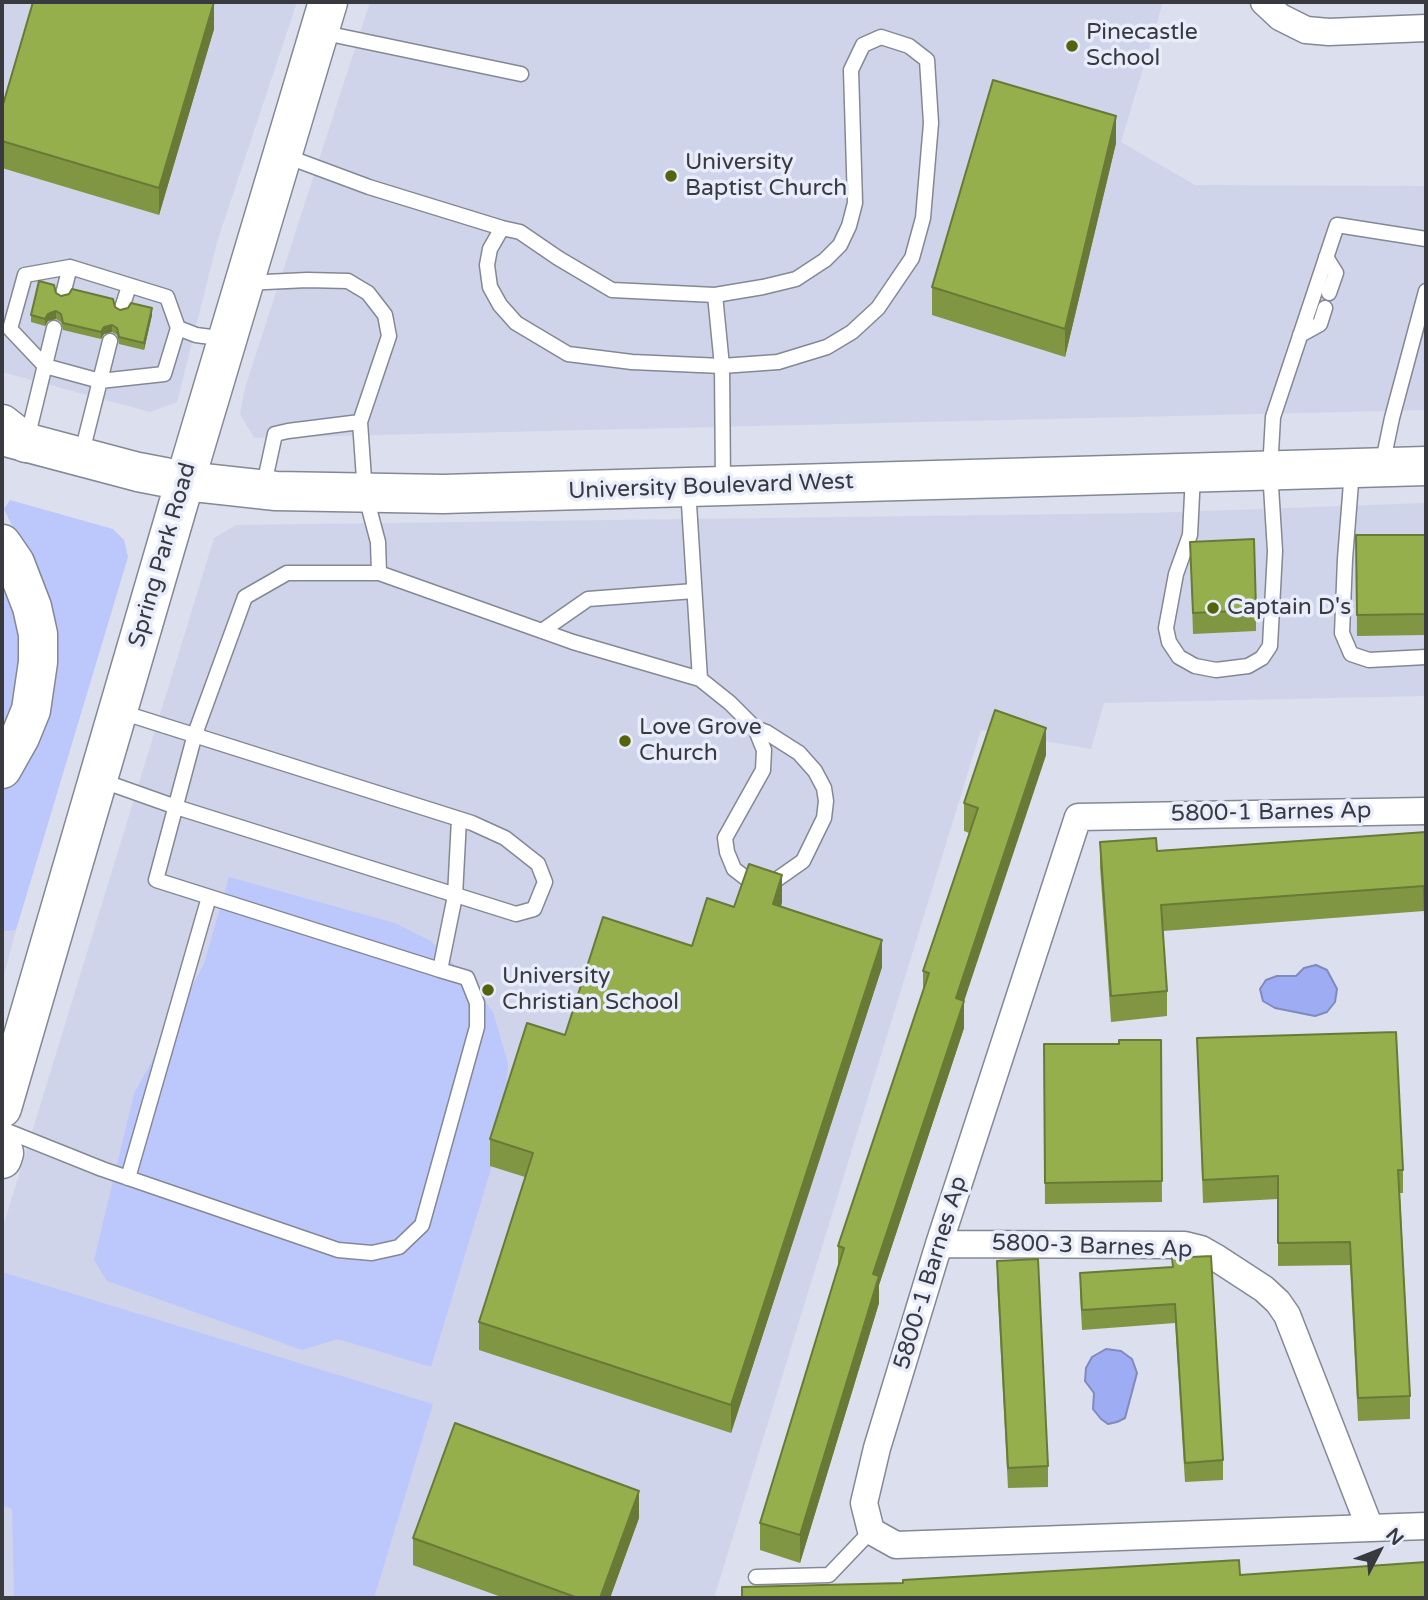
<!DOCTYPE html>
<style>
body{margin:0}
#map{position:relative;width:1428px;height:1600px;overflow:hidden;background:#dbdfee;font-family:"Varela Round",sans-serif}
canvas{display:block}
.frame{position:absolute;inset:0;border:4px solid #383a3f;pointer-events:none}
.north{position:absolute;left:1344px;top:1516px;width:70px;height:70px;-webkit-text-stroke:5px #e9ecfb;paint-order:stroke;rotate:48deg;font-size:19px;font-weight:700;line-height:28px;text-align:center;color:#383a3f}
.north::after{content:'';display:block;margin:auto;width:24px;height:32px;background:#383a3f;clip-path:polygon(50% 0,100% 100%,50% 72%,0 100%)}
</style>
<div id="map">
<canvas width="1428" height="1600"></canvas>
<div class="frame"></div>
<div class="north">N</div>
</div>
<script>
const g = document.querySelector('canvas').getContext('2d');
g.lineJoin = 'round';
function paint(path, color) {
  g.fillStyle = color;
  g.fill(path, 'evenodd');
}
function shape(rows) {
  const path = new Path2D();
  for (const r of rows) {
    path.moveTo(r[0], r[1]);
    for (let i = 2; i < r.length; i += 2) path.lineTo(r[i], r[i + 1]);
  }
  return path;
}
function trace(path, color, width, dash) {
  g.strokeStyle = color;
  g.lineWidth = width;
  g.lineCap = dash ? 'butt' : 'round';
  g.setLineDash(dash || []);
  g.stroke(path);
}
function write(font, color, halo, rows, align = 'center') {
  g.font = font + ' "Varela Round",sans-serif';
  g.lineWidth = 7;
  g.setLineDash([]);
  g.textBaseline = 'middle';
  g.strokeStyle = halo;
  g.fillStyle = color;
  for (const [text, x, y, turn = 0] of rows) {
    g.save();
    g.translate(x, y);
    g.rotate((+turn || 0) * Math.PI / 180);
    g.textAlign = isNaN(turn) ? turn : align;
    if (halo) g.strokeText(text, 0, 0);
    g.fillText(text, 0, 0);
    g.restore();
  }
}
const built = shape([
 [2,2,297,2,217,242,177,402,150,412,2,372],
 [370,2,1163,2,1121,142,1195,185,1426,186,1426,410,254,438,240,414,245,388],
 [1426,503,1426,696,1104,703,1091,749,981,730,714,1598,2,1598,2,1230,214,538,236,525,1148,513],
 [16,930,2,983,2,933]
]);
const green = shape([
 [10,500,113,529,124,540,128,557,16,930,2,932,2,790,36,738,58,662,46,596,4,509],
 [2,577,21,622,22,683,2,741],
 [229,877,395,923,431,941,464,975,493,1012,508,1063,504,1126,431,1367,338,1339,302,1350,107,1281,94,1260,134,1094,204,964],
 [2,1272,433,1404,374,1598,14,1598,12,1509,2,1505]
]);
const water = shape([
 [1316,965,1327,970,1337,989,1335,1002,1327,1012,1315,1016,1275,1008,1263,1001,1260,989,1266,980,1277,976,1296,976,1304,968,1316,965],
 [1106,1349,1121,1351,1132,1359,1137,1373,1125,1418,1117,1422,1108,1424,1101,1419,1093,1409,1094,1393,1085,1381,1086,1368,1092,1357,1106,1349]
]);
const lane = shape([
 [320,32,521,74],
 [283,155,369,187,502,228,520,232,558,258,612,290,715,295,763,287,796,279,825,260,840,245,849,226,855,203,851,70,863,45,881,37,909,46,927,60,931,123,923,218,912,258,878,308,852,332,827,347,778,362,722,366,723,484],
 [502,228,490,249,487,265,490,287,500,305,516,323,568,354,632,362,722,366,715,295],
 [1326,257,1336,273,1329,293],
 [70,267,25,275,10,329,45,366,100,381,164,374,178,328],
 [245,283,307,280,348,281,368,293,385,315,389,336,360,422,365,493,378,542,379,573,573,642,700,679,730,703,755,728,764,750,763,770,725,838,727,852,734,869,747,879,763,883,776,880,803,861,824,818,826,801,824,788,815,771,799,753,766,732,755,728],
 [63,294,70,267,167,297,178,328,196,335,226,339],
 [122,308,129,286],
 [1300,335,1320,324,1325,308],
 [27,439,54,328],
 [81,456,110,341],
 [1382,466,1392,418,1426,291],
 [1352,470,1345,559,1342,633,1351,654,1369,660,1426,657],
 [1193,475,1190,535,1176,574,1166,628,1169,642,1179,657,1195,666,1216,670,1248,666,1262,658,1270,646,1275,551,1270,470,1273,417,1337,225,1426,239],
 [688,488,700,679],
 [263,489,275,434,288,431,360,422],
 [379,573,287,573,245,597,195,734,156,880,440,970],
 [542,631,588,599,694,591],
 [100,780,176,807,516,914,534,909,545,882,538,864,505,838,472,823,118,711],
 [2,1129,102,1169,338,1250,372,1253,399,1247,422,1225,477,1027,477,1003,467,978,440,970,455,896,459,819],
 [128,1178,209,897],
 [756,1577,829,1575,871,1531]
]);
const street = shape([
 [1264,2,1280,17,1306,30,1329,32,1426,28],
 [1426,811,1078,817,939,1244,877,1448,864,1503,871,1531,896,1545,1426,1526],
 [939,1244,1185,1245,1201,1249,1215,1257,1264,1289,1278,1302,1287,1315,1370,1528]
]);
const secondary = shape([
 [185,481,328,2]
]);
const primary = shape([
 [2,436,138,472,185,481,276,491,443,494,1426,466],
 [2,1108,185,481],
 [2,1146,4,1153,2,1159]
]);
const highway = shape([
 [2,424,26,443],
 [2,544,15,563,32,607,38,634,38,662,31,710,20,737,2,769]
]);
const wall = shape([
 [214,29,159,215,2,168,2,108],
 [1116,143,1065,357,932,315,932,287],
 [56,293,61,296,115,307,120,310,152,315,144,350,119,344,117,335,112,332,104,334,101,339,63,330,61,322,56,319,48,321,45,326,31,322,31,315],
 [1356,535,1426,535,1426,635,1357,636],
 [1190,542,1256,610,1256,631,1193,634],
 [1046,755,964,1001,964,1028,879,1285,879,1303,800,1563,760,1550,760,1523,838,1267,838,1246,923,992,923,971,969,833,964,831,964,803],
 [1426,832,1426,970,1424,911,1163,931,1167,991,1167,1016,1111,1022,1100,867,1100,842,1157,851],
 [782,902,781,907,882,967,731,1433,479,1350,479,1322,525,1177,490,1166,490,1139,565,1035,692,946,734,907],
 [1197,1038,1403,1170,1403,1193,1400,1193,1410,1396,1410,1419,1358,1421,1350,1265,1278,1266,1278,1199,1203,1203],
 [1161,1040,1162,1202,1045,1204,1044,1044,1119,1044],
 [1172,1258,1223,1460,1223,1480,1185,1482,1175,1323,1082,1330,1080,1293,1080,1273,1172,1267],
 [997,1261,1048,1466,1048,1487,1008,1488,997,1282],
 [639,1518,610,1598,504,1598,413,1565,413,1538]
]);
const shadedWall = shape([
 [214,2,214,29,159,215,159,188],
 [1116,116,1116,143,1065,357,1065,329],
 [152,308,152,315,144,350,144,343],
 [56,311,56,319,48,321,45,326,45,319,48,314],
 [112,325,112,332,104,334,101,339,101,332,104,327],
 [1046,728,1046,755,956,1025,956,998],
 [782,875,782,902,773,931,773,904],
 [882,940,882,967,731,1433,731,1405],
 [964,1001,964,1028,879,1285,879,1303,800,1563,800,1535,873,1274],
 [639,1491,639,1518,610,1598,600,1598]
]);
const building = shape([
 [33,2,214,2,159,188,2,141,2,108,33,2],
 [993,80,1116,116,1065,329,932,287,993,80],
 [39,281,54,285,56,293,61,296,69,294,72,289,113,299,115,307,120,310,128,308,131,303,152,308,144,343,119,337,117,328,112,325,104,327,101,332,63,323,61,314,56,311,48,314,45,319,31,315,39,281],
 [1356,535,1426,535,1426,614,1357,615,1356,535],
 [1254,539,1256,610,1193,613,1190,542,1254,539],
 [995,710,1046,728,956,998,964,1001,873,1274,879,1276,800,1535,760,1523,844,1248,838,1246,929,973,923,971,978,808,964,803,995,710],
 [1426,832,1426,945,1424,886,1161,905,1167,991,1111,996,1100,842,1156,838,1157,851,1426,832],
 [749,864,782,875,773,904,882,940,731,1405,479,1322,533,1153,490,1139,527,1023,565,1035,603,917,692,946,707,898,734,907,749,864],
 [1396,1032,1403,1170,1398,1170,1410,1396,1358,1398,1350,1242,1278,1243,1278,1176,1203,1180,1197,1038,1396,1032],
 [1119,1040,1161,1040,1162,1181,1045,1183,1044,1044,1119,1044,1119,1040],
 [1211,1256,1223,1460,1185,1463,1175,1304,1082,1310,1080,1273,1173,1267,1172,1258,1211,1256],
 [1038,1259,1048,1466,1008,1468,997,1261,1038,1259],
 [455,1423,639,1491,600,1598,578,1598,413,1538,455,1423],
 [1239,1560,1240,1575,1426,1562,1426,1598,742,1598,742,1587,903,1583,903,1580,1239,1560]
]);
const markers = [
 [1072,46,7,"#53640d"],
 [671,176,7,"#53640d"],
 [1213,608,7,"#53640d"],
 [625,741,7,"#53640d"],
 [488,990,7,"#53640d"]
];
const poiNames = [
 ["Pinecastle",1086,33],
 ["School",1086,59],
 ["University",685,163],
 ["Baptist Church",685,189],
 ["Captain D's",1227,608],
 ["Love Grove",639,728],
 ["Church",639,754],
 ["University",502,977],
 ["Christian School",502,1003]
];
const streetNames = [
 ["University Boulevard West",711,487,-2],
 ["Spring Park Road",163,555,-74],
 ["5800-1 Barnes Ap",1271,813,-1],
 ["5800-3 Barnes Ap",1092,1247,2],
 ["5800-1 Barnes Ap",931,1273,-73]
];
paint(built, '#cfd4ea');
paint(green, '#bcc8fc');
paint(water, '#9eadf3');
trace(water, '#7f8abd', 2);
trace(lane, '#848895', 17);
trace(street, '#848895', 29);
trace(secondary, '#848895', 41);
trace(primary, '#848895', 41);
trace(highway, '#848895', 41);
trace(lane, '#fff', 14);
trace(street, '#fff', 26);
trace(secondary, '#fff', 38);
trace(primary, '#fff', 38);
trace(highway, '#fff', 38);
paint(wall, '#819642');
paint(shadedWall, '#697a36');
paint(building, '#96af4d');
trace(building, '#697a36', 2);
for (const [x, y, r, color] of markers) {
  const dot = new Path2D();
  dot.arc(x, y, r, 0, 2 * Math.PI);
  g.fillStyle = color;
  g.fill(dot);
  trace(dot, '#e9ecfb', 2.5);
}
write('23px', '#383a3f', '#e9ecfb', poiNames, 'left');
write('23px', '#383a3f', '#e9ecfb', streetNames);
</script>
